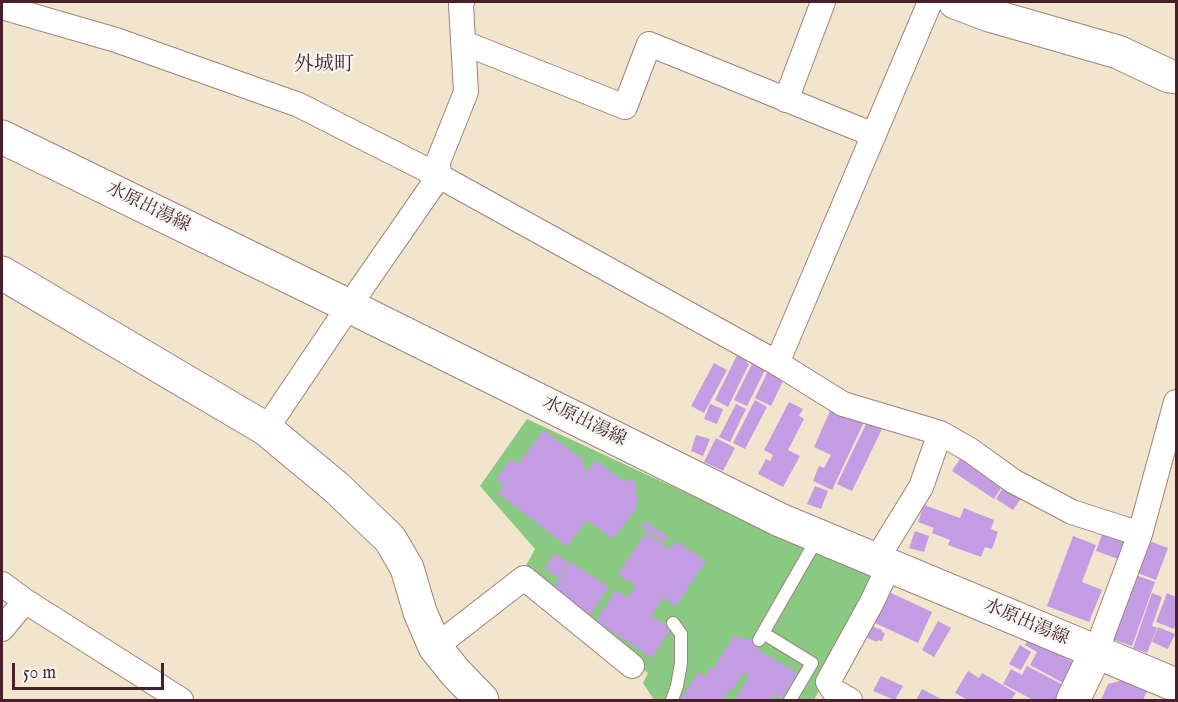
<!DOCTYPE html>
<meta charset="utf-8">
<style>
body{margin:0}
#map{position:relative;width:1178px;height:702px;overflow:hidden;background:#f2e5ce;font-family:"IM FELL English",serif}
canvas{display:block}
.frame{position:absolute;inset:0;border:3px solid #4a1f2b;pointer-events:none}
.scale{position:absolute;left:12px;top:663px;width:152px;height:27px;box-sizing:border-box;border:3px solid #4a1f2b;border-top:0;padding-left:8px;font-size:18px;line-height:21px;white-space:nowrap;color:#4a1f2b;-webkit-text-stroke:4px #f6f6f2;paint-order:stroke}
</style>
<div id="map">
<canvas width="1178" height="702"></canvas>
<div class="frame"></div>
<div class="scale">50 m</div>
</div>
<script>
const g = document.querySelector('canvas').getContext('2d');
g.lineJoin = 'round';
function paint(path, color) {
  g.fillStyle = color;
  g.fill(path, 'evenodd');
}
function shape(rows) {
  const path = new Path2D();
  for (const r of rows) {
    path.moveTo(r[0], r[1]);
    for (let i = 2; i < r.length; i += 2) path.lineTo(r[i], r[i + 1]);
  }
  return path;
}
function trace(path, color, width, dash) {
  g.strokeStyle = color;
  g.lineWidth = width;
  g.lineCap = dash ? 'butt' : 'round';
  g.setLineDash(dash || []);
  g.stroke(path);
}
function write(font, color, halo, rows, align = 'center') {
  g.font = font + ' "IM FELL English","Noto Serif JP",serif';
  g.lineWidth = 4.5;
  g.setLineDash([]);
  g.textBaseline = 'middle';
  g.strokeStyle = halo;
  g.fillStyle = color;
  for (const [text, x, y, turn = 0] of rows) {
    g.save();
    g.translate(x, y);
    g.rotate((+turn || 0) * Math.PI / 180);
    g.textAlign = isNaN(turn) ? turn : align;
    if (halo) g.strokeText(text, 0, 0);
    g.fillText(text, 0, 0);
    g.restore();
  }
}
const green = shape([
 [527,419,805,548,876,578,870,596,814,700,654,700,643,683,648,673,523,571,535,549,480,486]
]);
const building = shape([
 [739,351,749,356,746,362,749,364,728,407,715,400],
 [753,362,767,366,747,406,734,400],
 [714,363,727,370,704,413,691,406],
 [768,371,784,379,771,406,755,398],
 [755,400,767,407,745,449,733,443],
 [789,402,803,409,799,416,804,419,788,450,800,456,783,487,758,474,766,459,770,461,773,455,764,450],
 [710,404,723,409,717,424,704,419],
 [736,404,746,409,730,442,719,437],
 [831,409,864,422,832,490,813,481,819,466,824,468,831,455,814,447],
 [868,420,883,427,852,491,837,484],
 [544,430,583,460,585,473,596,460,623,481,634,479,638,506,613,539,587,520,567,546,498,493,504,485,496,479,511,459,518,464],
 [696,435,710,439,703,456,691,451],
 [716,438,735,448,723,471,704,462],
 [963,454,1005,482,994,499,952,471],
 [815,486,828,491,821,509,807,504],
 [1004,486,1022,497,1013,510,996,499],
 [924,505,960,518,964,508,994,520,991,529,998,532,992,549,985,547,981,557,948,545,950,540,932,533,934,528,918,522],
 [645,521,668,537,664,543,641,527],
 [1104,529,1129,538,1121,560,1096,551],
 [915,531,929,536,924,552,909,548],
 [645,533,670,549,676,541,706,561,676,606,663,598,651,616,671,628,652,658,596,621,616,590,627,598,636,586,618,574],
 [1073,536,1096,545,1082,582,1102,590,1089,622,1047,606],
 [1147,540,1168,548,1156,580,1135,572],
 [554,553,569,562,559,578,545,569],
 [571,562,609,587,590,615,552,590],
 [1135,575,1155,582,1132,646,1112,639],
 [889,592,932,612,918,643,875,623],
 [1152,593,1162,597,1152,626,1157,628,1147,653,1133,648],
 [1167,593,1176,597,1176,623,1174,629,1156,622],
 [938,621,951,628,934,657,922,650],
 [869,625,882,630,882,632,885,633,882,641,878,640,877,642,865,637],
 [1158,627,1175,634,1168,649,1152,642],
 [734,635,744,640,745,637,759,645,757,649,797,673,782,698,776,694,772,700,735,700,749,676,743,673,732,691,729,689,724,698,730,700,681,700,698,672,705,677,710,667,713,669],
 [1029,638,1078,665,1067,685,1030,665,1037,652,1025,645],
 [1020,645,1031,652,1021,670,1009,664],
 [1027,666,1067,687,1060,700,1033,700,1003,684,1011,669,1022,675],
 [968,671,979,678,982,673,1016,693,1011,700,968,700,955,693],
 [881,676,903,686,895,700,873,691],
 [1123,680,1147,691,1143,700,1101,700,1108,684],
 [922,689,943,700,916,700]
]);
const lane = shape([
 [763,633,812,663,790,700],
 [759,640,818,537],
 [672,700,677,686,681,663,681,634,673,623]
]);
const street = shape([
 [2,7,116,40,299,105,439,176,777,363,843,404,940,433,970,450,1013,481,1072,512,1140,534],
 [464,43,625,107,649,44,874,135],
 [786,100,823,2],
 [777,363,930,2],
 [266,429,349,306,439,176,438,162,466,92,461,5,462,2],
 [876,560,921,487,940,433],
 [2,584,25,601,181,700],
 [2,629,25,601],
 [435,647,524,578,632,666],
 [1096,652,1140,534,1176,402],
 [850,700,834,691,828,682,872,602,889,566]
]);
const secondary = shape([
 [955,2,989,15,1118,52,1169,76,1176,77],
 [2,137,349,306,780,520,1176,685],
 [2,273,266,429,337,488,390,539,407,568,420,612,435,647,455,672,482,700],
 [1073,700,1096,652]
]);
const streetNames = [
 ["水原出湯線",148,208,26],
 ["水原出湯線",584,422,26],
 ["水原出湯線",1026,623,23]
];
const neighbourhoodNames = [
 ["外城町",324,66]
];
paint(green, '#89c981');
paint(building, '#c49ce3');
trace(lane, '#9e827c', 14);
trace(street, '#9e827c', 26);
trace(secondary, '#9e827c', 35);
trace(lane, '#fff', 12);
trace(street, '#fff', 24);
trace(secondary, '#fff', 33);
write('18px', '#4a1f2b', '#f6f6f2', streetNames);
write('20px', '#4a1f2b', '#f6f6f2', neighbourhoodNames);
</script>
